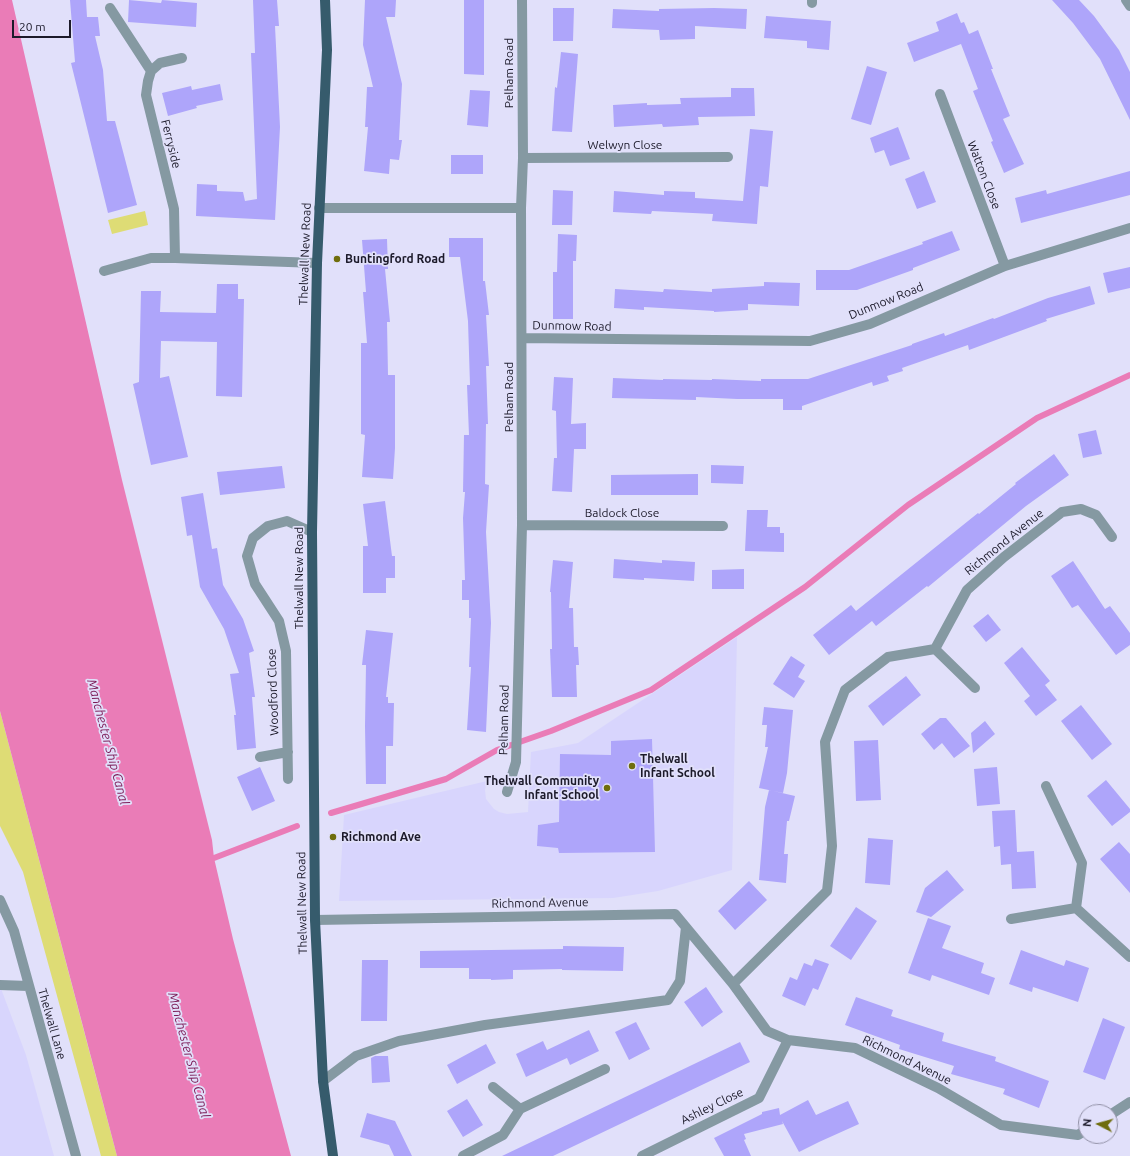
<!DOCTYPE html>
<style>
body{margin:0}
#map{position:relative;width:1130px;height:1156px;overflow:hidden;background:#e1e0fa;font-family:Ubuntu,sans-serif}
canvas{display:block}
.north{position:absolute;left:1078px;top:1104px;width:40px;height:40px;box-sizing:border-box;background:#e1e0fa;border:1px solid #9291a7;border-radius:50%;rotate:276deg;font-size:11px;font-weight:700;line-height:16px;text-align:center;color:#1c1a2a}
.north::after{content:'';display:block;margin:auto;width:14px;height:18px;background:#6f6d0c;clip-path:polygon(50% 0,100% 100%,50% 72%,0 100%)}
.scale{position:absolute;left:12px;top:20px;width:59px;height:18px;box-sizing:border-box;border:2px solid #1c1a2a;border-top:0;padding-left:5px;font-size:12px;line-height:14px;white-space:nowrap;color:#1c1a2a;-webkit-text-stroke:3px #e1e0fa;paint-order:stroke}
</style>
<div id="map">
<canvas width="1130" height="1156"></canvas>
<div class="north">N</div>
<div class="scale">20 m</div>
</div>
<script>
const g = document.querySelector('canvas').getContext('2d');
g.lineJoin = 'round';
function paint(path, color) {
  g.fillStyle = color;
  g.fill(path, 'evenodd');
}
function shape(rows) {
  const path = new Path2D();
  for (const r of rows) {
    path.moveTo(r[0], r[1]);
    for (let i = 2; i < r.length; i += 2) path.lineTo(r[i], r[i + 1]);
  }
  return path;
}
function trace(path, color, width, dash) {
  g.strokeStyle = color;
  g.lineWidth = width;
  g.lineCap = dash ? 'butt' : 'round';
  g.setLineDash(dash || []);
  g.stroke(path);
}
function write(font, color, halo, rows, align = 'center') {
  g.font = font + ' Ubuntu,sans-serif';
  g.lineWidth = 3.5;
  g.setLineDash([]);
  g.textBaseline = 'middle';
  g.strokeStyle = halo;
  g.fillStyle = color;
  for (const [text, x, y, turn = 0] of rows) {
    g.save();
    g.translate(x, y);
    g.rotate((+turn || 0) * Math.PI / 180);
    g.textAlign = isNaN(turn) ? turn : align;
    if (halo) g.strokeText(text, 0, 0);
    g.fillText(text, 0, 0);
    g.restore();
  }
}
const built = shape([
 [737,637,732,870,658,891,613,898,339,901,344,815,487,781,485,790,486,799,494,809,499,812,507,814,528,812,531,752,578,743],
 [0,986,26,1055,54,1156,0,1156]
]);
const green = shape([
 [145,211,148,225,112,234,108,220],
 [0,711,95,1073,117,1156,101,1156,23,872,0,826]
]);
const water = shape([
 [0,0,12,0,122,480,212,840,214,858,233,939,291,1156,117,1156,0,711]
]);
const stream = shape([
 [331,813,446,779,497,750,551,731,651,690,805,587,908,505,1037,418,1130,375],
 [214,858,297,826]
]);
const building = shape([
 [70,0,86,0,87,17,98,17,100,36,95,36,103,70,107,121,115,121,137,205,108,213,71,63,75,62],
 [129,0,161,3,162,0,197,3,196,27,128,22],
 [253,0,277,0,279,26,275,26,280,127,275,220,196,216,197,184,217,185,217,191,243,192,245,201,257,199,251,53,255,53],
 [365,0,396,0,395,17,386,17,402,84,399,140,402,140,399,160,390,159,389,174,364,171,368,127,365,127,367,87,373,87,363,45],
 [464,0,484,0,484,75,464,74],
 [1052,0,1079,0,1094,16,1119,50,1130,72,1130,120,1100,59,1073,23],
 [553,8,574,8,573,41,553,41],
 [714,8,747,9,746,29,695,26,695,39,660,40,659,30,612,28,613,9,659,11,659,9],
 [957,13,961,23,964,22,969,34,978,30,993,69,991,69,1010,116,1003,119,1024,164,1004,173,991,142,993,141,973,91,978,89,961,44,914,62,907,43,939,31,936,22],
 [766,16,831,21,829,50,807,48,807,41,764,38],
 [561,52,578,54,572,132,552,131,555,87,557,88],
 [867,66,887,72,871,125,851,119],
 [220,84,223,100,196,106,197,108,168,116,162,93,191,86,192,90],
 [731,88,754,88,755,116,698,117,699,125,663,127,662,124,614,127,613,105,647,103,647,105,681,104,680,98,731,97],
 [470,90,490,91,488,127,467,125],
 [898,127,910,159,890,166,884,150,875,153,870,138],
 [750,129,773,131,768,187,760,186,757,224,712,221,713,214,652,211,651,214,613,212,614,191,664,195,664,191,695,192,695,198,743,201],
 [451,155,483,155,483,174,451,174],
 [924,171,936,202,917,209,905,179],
 [1130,171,1130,195,1021,223,1015,198,1046,190,1047,194],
 [553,190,573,191,572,225,552,225],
 [952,231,960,250,913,268,913,270,857,290,816,290,816,270,849,270,923,244,922,242],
 [558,234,577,235,576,261,573,261,573,319,553,319,553,272,557,272],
 [449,238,483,238,483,281,485,281,489,315,486,315,489,366,486,366,488,424,486,424,485,484,489,485,486,532,491,623,486,732,467,730,471,667,469,667,471,618,469,618,469,600,462,600,462,580,465,580,463,518,465,492,463,492,464,435,469,435,467,385,470,385,468,321,460,257,449,257],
 [387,239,388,269,385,269,390,322,387,322,388,375,395,375,395,448,393,479,362,477,365,435,361,434,361,343,367,343,363,292,366,292,362,240],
 [1130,267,1130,288,1108,293,1103,273],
 [764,282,800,283,799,306,748,304,748,310,714,312,714,311,644,307,644,310,614,308,615,289,663,292,664,289,712,292,712,289,764,286],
 [217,284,238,284,238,299,244,299,242,397,216,396,217,342,161,341,160,378,169,376,188,457,151,465,133,384,139,382,141,291,161,291,160,312,216,313],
 [1090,286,1095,304,1046,319,1047,321,969,350,968,345,902,368,903,371,887,376,889,381,873,386,872,382,802,406,802,410,783,410,783,399,737,399,696,397,696,400,612,398,613,378,663,380,663,379,712,380,712,379,761,381,761,379,808,379,912,345,912,344,944,333,945,336,993,318,994,319,1048,298],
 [554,377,573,378,571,424,586,423,586,449,574,449,572,492,552,491,554,458,557,458,556,411,552,410],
 [1096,430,1102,454,1083,458,1078,434],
 [1054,454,1069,475,1026,506,928,587,927,586,876,626,872,621,829,655,813,635,851,605,856,611,978,513,979,514,1016,484,1015,483],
 [711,465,744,466,743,484,711,483],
 [282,466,285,488,220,495,217,472],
 [698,474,698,495,611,495,611,475],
 [203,493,212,549,217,548,223,585,243,619,254,651,249,653,255,697,252,697,256,748,237,750,234,715,236,715,230,674,239,673,224,629,200,587,192,535,187,536,181,497],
 [385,501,392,556,395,556,395,578,386,578,386,593,363,593,363,546,368,546,363,504],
 [747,510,768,510,767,527,780,527,780,533,784,533,784,552,745,551],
 [614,559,662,563,662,560,695,562,694,581,644,578,644,580,613,578],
 [553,560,573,562,569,608,573,608,574,647,578,647,579,665,576,665,577,697,552,697,550,649,552,649,551,592,550,592],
 [1073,561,1105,609,1110,606,1130,633,1130,645,1116,655,1078,605,1072,608,1051,576],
 [744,569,744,589,712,589,712,570],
 [988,614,1001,630,986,642,973,626],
 [366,630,393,633,386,697,388,697,388,703,394,703,393,746,386,746,386,784,366,784,365,726,366,665,362,665],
 [1022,647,1050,681,1045,685,1057,700,1036,716,1024,701,1030,696,1004,663],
 [791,656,805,665,798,677,805,681,794,698,773,684],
 [906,676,921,695,883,726,868,706],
 [1081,705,1112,744,1092,760,1061,721],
 [764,707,793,710,787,773,783,793,759,788,768,747,765,747,767,725,762,725],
 [940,718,946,718,970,746,954,758,942,743,934,750,921,734],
 [985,721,995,734,973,753,971,733],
 [652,739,655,852,559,853,558,848,537,846,538,825,559,822,560,754,611,755,611,741],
 [878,740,881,800,856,801,854,741],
 [260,767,275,801,252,811,237,777],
 [997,767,1000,804,977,806,974,769],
 [1106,780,1130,809,1130,812,1112,826,1087,796],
 [769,790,795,796,789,821,787,821,784,854,788,854,786,883,759,880,765,807],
 [1015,810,1017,852,1034,851,1036,888,1012,889,1011,864,1001,865,1000,846,994,847,992,811],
 [868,838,893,840,890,885,865,883],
 [1119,842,1130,854,1130,893,1100,859],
 [947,870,964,890,931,917,916,912,925,888],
 [749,881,767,900,735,930,718,911],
 [856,907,877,921,851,960,830,946],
 [928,918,951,926,942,948,984,963,981,973,995,978,989,995,932,975,930,981,908,973],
 [563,946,624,947,623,971,562,970,562,969,513,970,513,979,491,980,491,979,469,979,469,968,420,968,420,951,563,949],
 [1021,950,1064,966,1066,960,1089,968,1078,1002,1033,987,1032,992,1009,984],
 [815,959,829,964,818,990,813,988,805,1006,782,996,790,977,797,980,804,963,812,966],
 [362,960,388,960,387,1021,361,1021],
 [706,987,723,1012,702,1027,684,1002],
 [856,997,893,1010,891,1016,944,1033,942,1041,996,1057,995,1061,1049,1081,1039,1108,1003,1094,1005,1089,951,1074,954,1066,899,1049,900,1045,845,1025],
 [1103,1018,1125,1027,1105,1080,1083,1072],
 [636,1022,650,1049,629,1060,615,1032],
 [589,1030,599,1051,570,1065,567,1058,526,1077,516,1054,543,1041,547,1050],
 [740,1042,750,1062,553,1156,502,1156],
 [486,1044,496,1063,457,1084,447,1065],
 [375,1056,388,1056,390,1082,372,1083,371,1058],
 [467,1099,483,1125,463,1137,447,1111],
 [808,1100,816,1115,848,1101,859,1124,819,1142,799,1152,782,1121,783,1124,744,1134,746,1139,744,1140,751,1156,724,1156,714,1138,762,1114,762,1112,779,1108,780,1115],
 [367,1113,395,1121,412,1156,394,1156,389,1145,360,1137]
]);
const minor = shape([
 [812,0,812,3],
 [1126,0,1130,6],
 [110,8,151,71],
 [182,58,160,63,151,71,148,81,146,95,174,209,175,258,317,263],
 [940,94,1005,266],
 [523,158,728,157],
 [319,208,521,208],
 [104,271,151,258,175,258],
 [522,338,810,341,870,324,1005,266,1130,228],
 [522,525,723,526],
 [935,649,967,590,1004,557,1062,512,1081,509,1096,515,1112,537],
 [260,757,288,752],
 [288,779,286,651,279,621,255,584,247,556,253,538,268,526,287,521,312,532],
 [507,792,516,762,522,525,521,208,523,158,522,0],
 [0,900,14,931,76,1156],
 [1076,908,1130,957],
 [1011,919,1076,908,1082,863,1046,786],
 [315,920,675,914,733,984,767,1031,788,1040,855,1048,938,1088,1001,1125,1078,1135,1086,1130],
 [733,984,827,891,832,846,825,742,845,690,888,657,935,649,975,688],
 [0,985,28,986],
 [323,1081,356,1056,399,1041,485,1025,668,1000,680,981,686,927],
 [493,1087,520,1109,605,1069],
 [1110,1115,1130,1102],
 [463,1156,503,1135,520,1109],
 [642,1156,759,1098,788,1040]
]);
const major = shape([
 [325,0,327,50,317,263,312,532,315,920,323,1081,333,1156]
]);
const markers = [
 [337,259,4,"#6f6d0c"],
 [632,766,4,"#6f6d0c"],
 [607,788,4,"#6f6d0c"],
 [333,837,4,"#6f6d0c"]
];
const streetNames = [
 ["Pelham Road",509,73,-90],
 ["Ferryside",171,144,76],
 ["Welwyn Close",625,145],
 ["Watton Close",984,175,69],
 ["Thelwall New Road",305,254,-88],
 ["Dunmow Road",886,301,-22],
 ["Dunmow Road",572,326,1],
 ["Pelham Road",509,397,-90],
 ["Baldock Close",622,513],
 ["Richmond Avenue",1004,542,-39],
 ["Thelwall New Road",299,578,-90],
 ["Woodford Close",273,692,-92],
 ["Pelham Road",504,720,-89],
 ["Thelwall New Road",302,903,-91],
 ["Richmond Avenue",540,903,-1],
 ["Thelwall Lane",52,1024,74],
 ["Richmond Avenue",907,1060,26],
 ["Ashley Close",712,1106,-26]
];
const poiNames = [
 ["Buntingford Road",345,259],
 ["Thelwall",640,759],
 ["Infant School",640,773],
 ["Thelwall Community",599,781,"right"],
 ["Infant School",599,795,"right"],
 ["Richmond Ave",341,837]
];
const waterNames = [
 ["Manchester Ship Canal",108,742,75],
 ["Manchester Ship Canal",189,1055,75]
];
paint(built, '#d8d5fd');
paint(green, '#dedc75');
paint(water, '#ea7cb7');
trace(stream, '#ea7cb7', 6);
paint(building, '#aea5fa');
trace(minor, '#8599a2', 10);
trace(major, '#365b6c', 10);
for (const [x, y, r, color] of markers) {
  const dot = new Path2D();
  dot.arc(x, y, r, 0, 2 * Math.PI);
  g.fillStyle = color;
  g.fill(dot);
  trace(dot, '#e1e0fa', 1.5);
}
write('12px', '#1c1a2a', '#e1e0fa', streetNames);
write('bold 12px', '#1c1a2a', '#e1e0fa', poiNames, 'left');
write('italic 13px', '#7c1a56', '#e1e0fa', waterNames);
</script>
